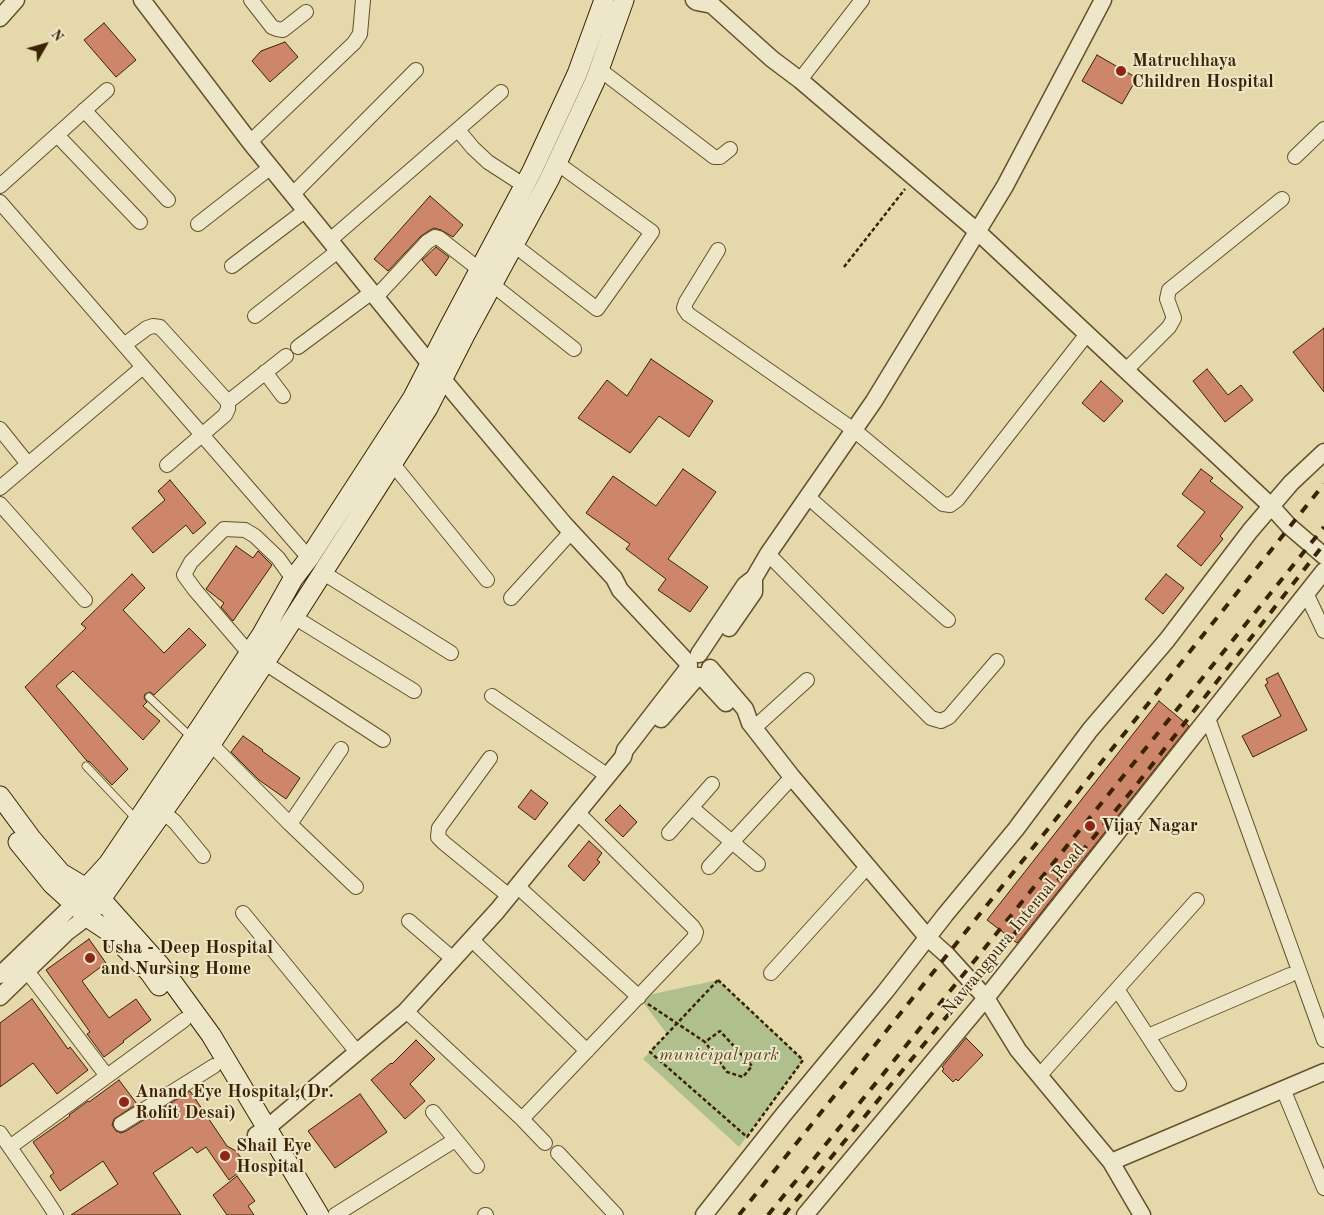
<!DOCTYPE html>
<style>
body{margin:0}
#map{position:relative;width:1324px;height:1215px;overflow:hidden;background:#e5d9ac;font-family:"Old Standard TT",serif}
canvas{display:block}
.north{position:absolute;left:20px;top:20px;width:50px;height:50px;-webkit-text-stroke:4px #eee6c9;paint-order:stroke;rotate:52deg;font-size:14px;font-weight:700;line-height:20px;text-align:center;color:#3a2300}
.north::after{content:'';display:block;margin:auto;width:18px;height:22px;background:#3a2300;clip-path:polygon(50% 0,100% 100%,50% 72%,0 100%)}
</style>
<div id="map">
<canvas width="1324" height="1215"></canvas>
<div class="north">N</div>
</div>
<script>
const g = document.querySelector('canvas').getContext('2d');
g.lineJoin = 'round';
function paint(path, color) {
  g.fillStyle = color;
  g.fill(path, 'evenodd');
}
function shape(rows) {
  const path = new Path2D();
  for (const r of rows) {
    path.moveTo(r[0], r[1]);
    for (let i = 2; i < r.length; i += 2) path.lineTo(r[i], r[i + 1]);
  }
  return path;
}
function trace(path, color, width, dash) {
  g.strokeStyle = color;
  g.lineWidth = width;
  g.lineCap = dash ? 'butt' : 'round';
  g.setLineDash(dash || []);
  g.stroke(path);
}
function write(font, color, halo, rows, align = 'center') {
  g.font = font + ' "Old Standard TT",serif';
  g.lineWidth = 4;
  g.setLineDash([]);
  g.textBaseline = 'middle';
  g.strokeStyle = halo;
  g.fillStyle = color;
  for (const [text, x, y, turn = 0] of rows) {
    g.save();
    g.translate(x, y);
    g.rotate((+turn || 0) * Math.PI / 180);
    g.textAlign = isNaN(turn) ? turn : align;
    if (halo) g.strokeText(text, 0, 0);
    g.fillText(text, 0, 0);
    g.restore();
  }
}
const green = shape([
 [718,980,803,1060,739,1147,643,1059,667,1034,639,997]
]);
const building = shape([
 [104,23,136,60,116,77,84,40,104,23],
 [285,42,298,57,270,82,252,61,261,51,285,42],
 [1097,55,1137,78,1122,104,1082,81,1097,55],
 [430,196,463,225,453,237,441,230,434,228,430,230,421,236,388,271,374,259,430,196],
 [436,247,449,257,436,276,422,260,436,247],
 [1324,328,1324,392,1293,352,1324,328],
 [651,359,713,401,689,437,659,416,630,453,578,418,607,380,627,396,651,359],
 [1207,369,1228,395,1241,385,1253,400,1225,422,1193,381,1207,369],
 [1101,381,1123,401,1104,422,1082,403,1101,381],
 [683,469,716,492,668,559,708,587,690,612,658,590,666,579,626,549,630,544,586,513,613,476,656,506,683,469],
 [1201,469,1213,478,1210,481,1243,507,1220,536,1223,539,1201,566,1177,546,1205,512,1182,494,1201,469],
 [170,480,206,523,193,534,186,525,153,553,132,528,165,500,158,491,170,480],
 [236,546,253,558,258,551,272,565,233,621,221,607,224,603,206,589,236,546],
 [132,574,145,588,123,610,164,653,189,628,206,645,154,695,150,692,145,694,144,698,147,702,143,706,160,721,143,740,73,671,56,686,128,769,112,785,90,762,87,761,25,687,86,628,81,624,132,574],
 [1166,574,1184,588,1163,614,1145,599,1166,574],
 [1278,673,1307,730,1253,757,1242,736,1281,716,1265,685,1268,683,1266,679,1278,673],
 [1159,701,1189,726,1017,943,987,920,1159,701],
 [243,736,263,750,262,751,300,778,286,799,259,780,231,752,243,736],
 [531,790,548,803,535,820,518,807,531,790],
 [620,805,637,822,623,837,605,820,620,805],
 [589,841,602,853,597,860,600,862,584,881,568,866,589,841],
 [89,939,106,963,82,981,109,1018,136,999,151,1020,123,1041,124,1042,104,1057,87,1034,90,1032,46,970,89,939],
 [32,999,68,1049,70,1047,88,1070,57,1094,33,1063,0,1087,0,1023,32,999],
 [966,1038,983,1055,958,1081,956,1079,953,1082,942,1071,944,1069,942,1067,966,1038],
 [416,1040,435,1059,410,1084,425,1101,405,1119,371,1080,391,1063,392,1064,416,1040],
 [119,1080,137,1104,114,1119,112,1125,116,1131,121,1133,126,1131,190,1091,227,1146,236,1151,247,1166,229,1180,206,1147,197,1153,192,1147,153,1173,181,1215,71,1215,118,1184,103,1161,60,1191,50,1176,54,1173,33,1142,70,1116,69,1115,88,1101,89,1102,119,1080],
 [360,1094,387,1132,335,1168,308,1131,360,1094],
 [237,1176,255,1201,248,1206,254,1215,227,1215,213,1195,237,1176]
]);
const path = shape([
 [844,267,905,189],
 [718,980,803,1060,747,1137,650,1052,718,980],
 [648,1004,705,1042,720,1031,752,1066,743,1077,727,1072,705,1042]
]);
const service = shape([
 [149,697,192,738],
 [86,766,137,820]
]);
const minor = shape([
 [251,0,272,27,277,29,283,30,306,12],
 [599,69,714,157,720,157,730,149],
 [800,80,862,0],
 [84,110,168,200],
 [458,130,473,148,488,162,525,186],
 [57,135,140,222],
 [250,142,354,43,360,34,363,0],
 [1295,157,1324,129],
 [0,186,107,90],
 [293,194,416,70],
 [0,202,309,558],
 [198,224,271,167],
 [330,240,501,92],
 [514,245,597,309,652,232,557,163],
 [718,250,686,302,684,308,688,314,854,430,943,504,950,505,957,500,1087,334],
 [232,266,306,210],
 [493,285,574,349],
 [376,297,427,242,435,237,439,238,480,270],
 [255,316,338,251],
 [124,345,147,328,153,326,160,327,228,402,228,409,225,415,167,465],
 [298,347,372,292],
 [1126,370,1169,327,1174,318,1167,299,1169,290,1282,199],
 [265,372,283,396],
 [228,402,286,356],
 [0,429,28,464],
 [392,463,487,580],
 [0,488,143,367],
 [808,497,948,620],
 [0,504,85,600],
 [768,554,931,718,941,721,949,717,997,661],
 [322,572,451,653],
 [1306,593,1324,631],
 [511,598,571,532],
 [294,617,414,691],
 [249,653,195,590,184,575,191,562,224,529,245,530,255,536,278,558,293,579],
 [265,663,383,740],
 [492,696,608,776],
 [1208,718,1324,1040],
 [754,728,807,680],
 [211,744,290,824,356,887],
 [490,758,439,828,438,837,444,843,509,896],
 [692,808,758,864],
 [163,812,175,822,203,856],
 [290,824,341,749],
 [669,833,712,784],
 [709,867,792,777],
 [517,886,639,997],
 [243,913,357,1052],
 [409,921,453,959],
 [471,939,587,1051],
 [27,971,107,1076],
 [771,973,867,867],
 [1117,989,1179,1084],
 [406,1011,522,1119,694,938,696,932,693,927,577,812],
 [1148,1036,1290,975],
 [1040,1075,1197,900],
 [1283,1089,1324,1188],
 [433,1112,477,1166],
 [522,1119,545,1143],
 [121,1124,214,1066],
 [0,1133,45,1198,56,1215],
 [10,1147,184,1020],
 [558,1153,616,1215],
 [335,1215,455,1140],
 [485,1215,486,1215]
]);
const tertiary = shape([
 [142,0,250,142,430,364,564,524,614,578,620,590,689,664],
 [694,0,697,2,712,5],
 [709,0,712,5,772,59,800,80,978,232,1271,506,1289,526,1324,556],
 [0,18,16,0],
 [729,628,754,592,754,578],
 [699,654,745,585,754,578,768,554,874,401,1005,186,1103,0],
 [710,668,745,709,750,723,792,777,928,938,947,955,986,998,1018,1050,1111,1162,1142,1215],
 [701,676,726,703],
 [661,719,698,676],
 [0,975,74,904],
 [0,997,67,932,87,917],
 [256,1135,267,1128,406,1011,497,911,623,757,625,750,689,667],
 [1111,1162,1324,1072],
 [704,1215,784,1114,885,992,945,915,1016,829,1090,730,1167,640,1250,531,1291,483,1324,452],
 [805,1215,986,998,1324,571]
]);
const secondary = shape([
 [0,796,31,838,61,873,86,888,101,899,87,917,74,904,86,888,108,864,201,726,262,634,293,579,309,558,412,399,449,327,532,171,577,74,604,0],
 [18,842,52,884,74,904],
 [87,917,108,931,149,972,159,986],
 [319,1215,211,1035,160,965,101,899,211,744,277,644,428,408,465,335,549,180,595,81,624,0]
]);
const rail = shape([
 [739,1215,1324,484],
 [768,1215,880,1078,1324,527],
 [784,1215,1134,788,1324,544]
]);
const markers = [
 [1121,71,6,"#8f2418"],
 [1090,826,6,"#8f2418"],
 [90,958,6,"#8f2418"],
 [124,1102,6,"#8f2418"],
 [225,1156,6,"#8f2418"]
];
const poiNames = [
 ["Matruchhaya",1132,61],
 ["Children Hospital",1132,82],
 ["Vijay Nagar",1101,826],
 ["Usha - Deep Hospital",101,948],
 ["and Nursing Home",101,969],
 ["Anand Eye Hospital,(Dr.",135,1092],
 ["Rohit Desai)",135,1113],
 ["Shail Eye",236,1146],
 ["Hospital",236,1167]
];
const streetNames = [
 ["Navrangpura Internal Road",1014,930,-51]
];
const parkNames = [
 ["municipal park",719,1055]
];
paint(green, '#afc08e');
paint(building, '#cd866a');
trace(building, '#3a2300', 1);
trace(service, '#65502b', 9);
trace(minor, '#65502b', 16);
trace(tertiary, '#65502b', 19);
trace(secondary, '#3a2300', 21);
trace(path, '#3a2300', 2.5, [4, 2.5]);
trace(service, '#eee6c9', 7);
trace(minor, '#eee6c9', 14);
trace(tertiary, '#eee6c9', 16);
trace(secondary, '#eee6c9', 19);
trace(rail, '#3a2300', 4, [9, 9]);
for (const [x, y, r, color] of markers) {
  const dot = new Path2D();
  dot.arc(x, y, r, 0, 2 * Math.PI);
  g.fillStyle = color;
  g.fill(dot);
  trace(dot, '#eee6c9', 2);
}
write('bold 18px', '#3a2300', '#eee6c9', poiNames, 'left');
write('18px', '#3a2300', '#eee6c9', streetNames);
write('italic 18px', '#574a24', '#eee6c9', parkNames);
</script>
